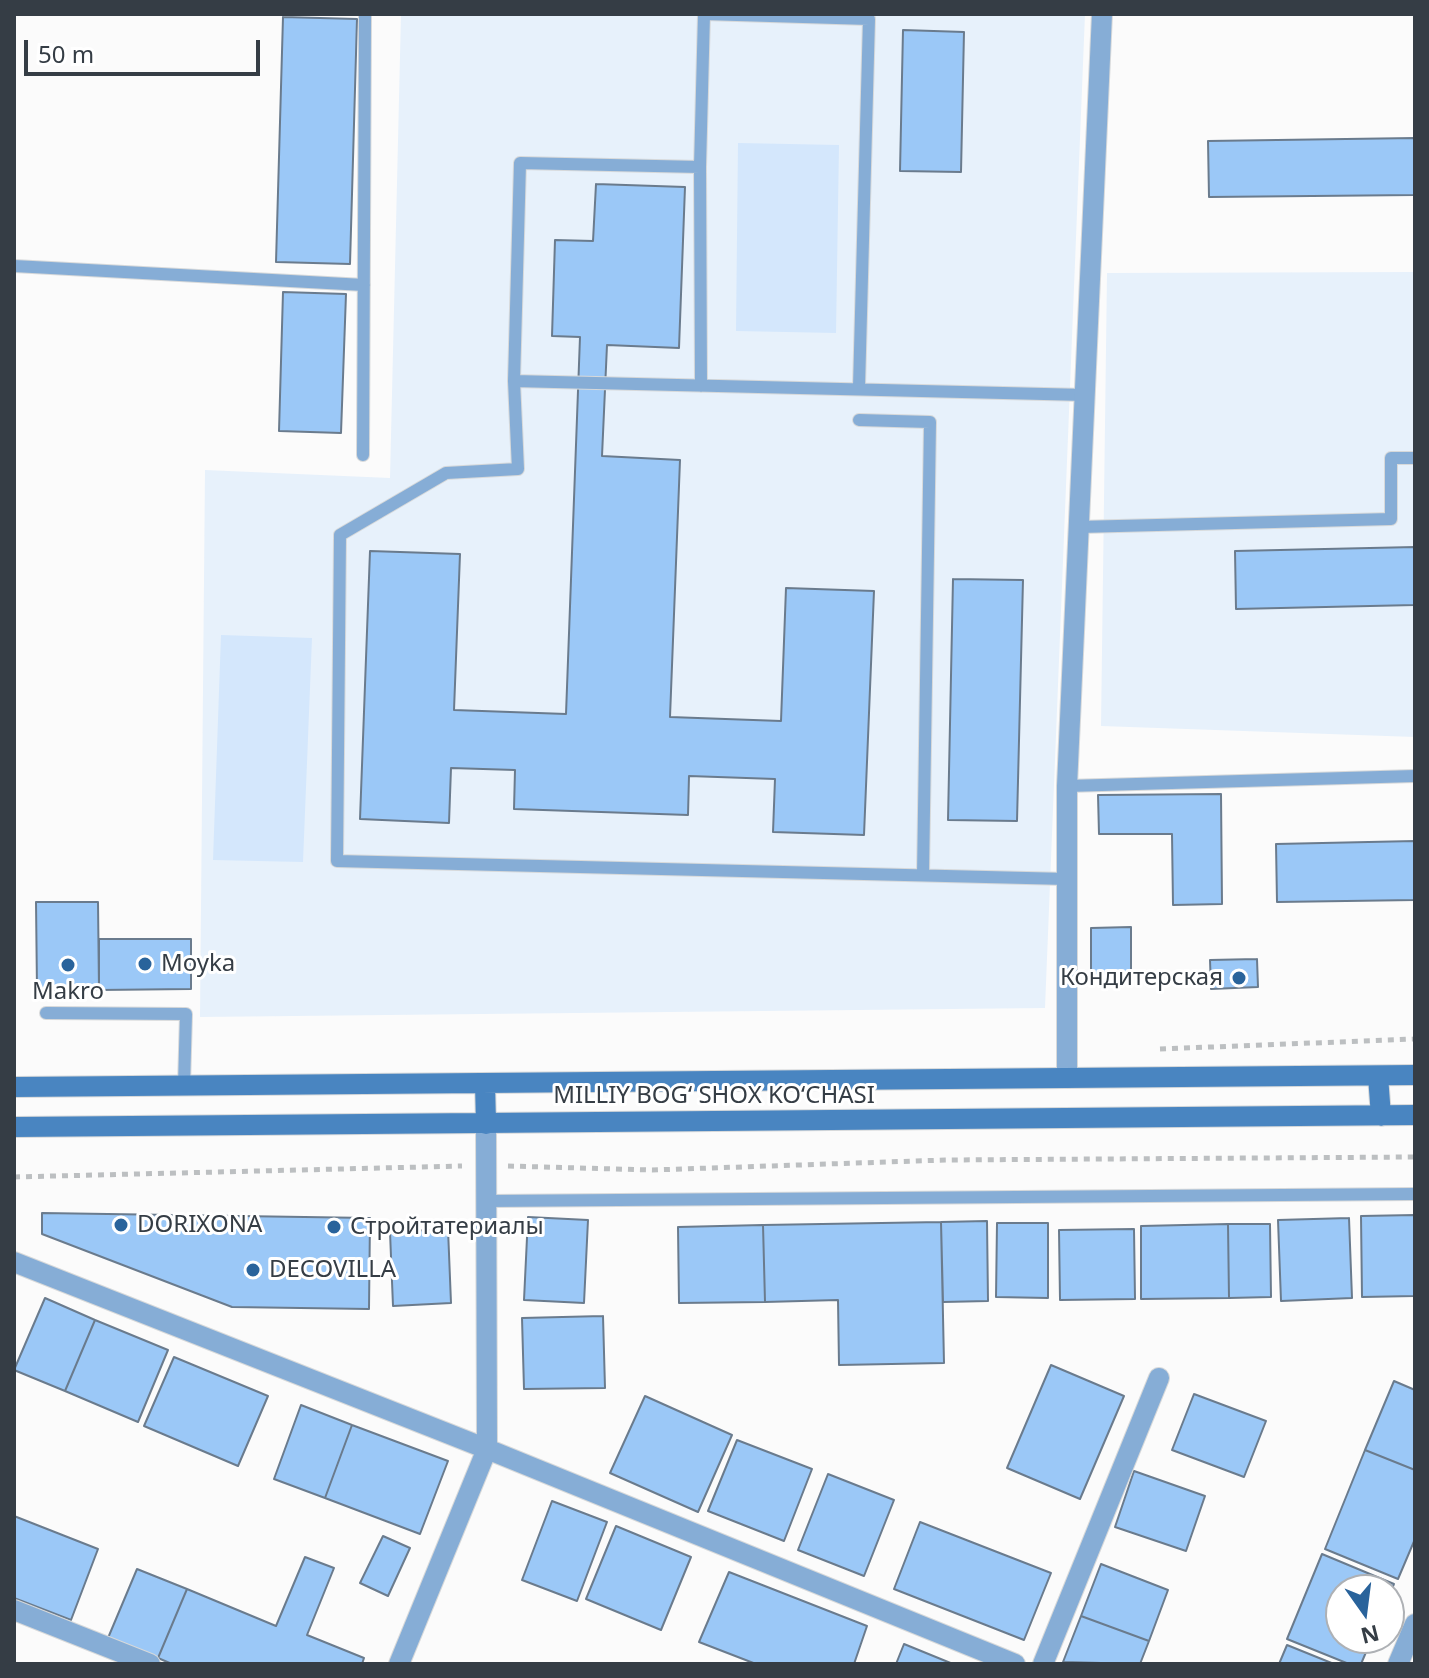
<!DOCTYPE html>
<meta charset="utf-8">
<style>
body{margin:0}
#map{position:relative;width:1429px;height:1678px;overflow:hidden;background:#fbfbfb;font-family:"Noto Sans",sans-serif}
canvas{display:block}
.frame{position:absolute;inset:0;border:16px solid #353d45;pointer-events:none}
.north{position:absolute;left:1325px;top:1574px;width:80px;height:80px;box-sizing:border-box;background:#fff;border:2px solid #aeb1b5;border-radius:50%;rotate:166deg;font-size:22px;font-weight:700;line-height:32px;text-align:center;color:#353d45}
.north::after{content:'';display:block;margin:auto;width:28px;height:36px;background:#29639b;clip-path:polygon(50% 0,100% 100%,50% 72%,0 100%)}
.scale{position:absolute;left:24px;top:40px;width:236px;height:36px;box-sizing:border-box;border:4px solid #353d45;border-top:0;padding-left:10px;font-size:24px;line-height:28px;white-space:nowrap;color:#353d45;-webkit-text-stroke:6px #fff;paint-order:stroke}
</style>
<div id="map">
<canvas width="1429" height="1678"></canvas>
<div class="frame"></div>
<div class="north">N</div>
<div class="scale">50 m</div>
</div>
<script>
const g = document.querySelector('canvas').getContext('2d');
g.lineJoin = 'round';
function paint(path, color) {
  g.fillStyle = color;
  g.fill(path, 'evenodd');
}
function shape(rows) {
  const path = new Path2D();
  for (const r of rows) {
    path.moveTo(r[0], r[1]);
    for (let i = 2; i < r.length; i += 2) path.lineTo(r[i], r[i + 1]);
  }
  return path;
}
function trace(path, color, width, dash) {
  g.strokeStyle = color;
  g.lineWidth = width;
  g.lineCap = dash ? 'butt' : 'round';
  g.setLineDash(dash || []);
  g.stroke(path);
}
function write(font, color, halo, rows, align = 'center') {
  g.font = font + ' "Noto Sans",sans-serif';
  g.lineWidth = 6;
  g.setLineDash([]);
  g.textBaseline = 'middle';
  g.strokeStyle = halo;
  g.fillStyle = color;
  for (const [text, x, y, turn = 0] of rows) {
    g.save();
    g.translate(x, y);
    g.rotate((+turn || 0) * Math.PI / 180);
    g.textAlign = isNaN(turn) ? turn : align;
    if (halo) g.strokeText(text, 0, 0);
    g.fillText(text, 0, 0);
    g.restore();
  }
}
const built = shape([
 [401,14,1085,14,1045,1008,200,1017,205,470,390,478],
 [1415,272,1415,737,1101,726,1107,273]
]);
const green = shape([
 [738,143,839,145,836,333,736,331],
 [221,635,312,638,303,862,213,860]
]);
const building = shape([
 [283,17,357,19,350,264,276,262,283,17],
 [903,30,964,32,961,172,900,171,903,30],
 [1415,138,1415,195,1209,197,1208,141,1415,138],
 [596,184,685,187,679,348,607,345,602,456,680,460,670,717,781,721,786,588,874,591,864,835,773,832,775,779,689,776,688,815,514,809,515,770,451,768,449,823,360,819,370,551,460,554,454,710,566,714,580,337,552,336,555,240,593,241,596,184],
 [283,292,346,294,341,433,279,431,283,292],
 [1415,547,1415,605,1236,609,1235,551,1415,547],
 [953,579,1023,580,1017,821,948,820,953,579],
 [1221,794,1222,904,1173,905,1172,834,1099,834,1098,795,1221,794],
 [1415,841,1415,900,1277,902,1276,844,1415,841],
 [36,902,98,902,99,990,37,990,36,902],
 [1131,927,1131,976,1091,977,1091,928,1131,927],
 [99,939,191,939,191,989,99,990,99,939],
 [1257,959,1258,987,1211,989,1210,960,1257,959],
 [42,1213,370,1218,369,1309,232,1307,42,1234,42,1213],
 [1415,1215,1415,1296,1362,1297,1361,1216,1415,1215],
 [528,1217,588,1220,584,1303,524,1300,528,1217],
 [1349,1218,1352,1298,1281,1301,1278,1220,1349,1218],
 [987,1221,988,1301,943,1302,941,1222,987,1221],
 [941,1222,944,1363,839,1365,838,1300,765,1302,763,1225,941,1222],
 [997,1223,1048,1223,1048,1298,996,1297,997,1223],
 [1228,1224,1270,1224,1271,1297,1229,1298,1228,1224],
 [1228,1224,1229,1298,1141,1299,1141,1226,1228,1224],
 [763,1225,765,1302,679,1303,678,1227,763,1225],
 [448,1229,451,1303,393,1306,390,1232,448,1229],
 [1134,1229,1135,1299,1060,1300,1059,1230,1134,1229],
 [45,1298,95,1320,65,1391,14,1370,45,1298],
 [603,1316,605,1388,524,1389,522,1318,603,1316],
 [95,1320,168,1350,138,1422,65,1391,95,1320],
 [174,1357,268,1396,238,1466,144,1426,174,1357],
 [1051,1365,1124,1396,1080,1499,1007,1468,1051,1365],
 [1394,1381,1415,1390,1415,1470,1365,1450,1394,1381],
 [1194,1394,1266,1421,1244,1477,1172,1450,1194,1394],
 [645,1396,732,1435,698,1512,610,1473,645,1396],
 [301,1405,352,1425,325,1498,274,1479,301,1405],
 [352,1425,448,1461,420,1534,325,1498,352,1425],
 [737,1440,812,1469,784,1541,708,1511,737,1440],
 [1365,1450,1415,1470,1415,1539,1398,1579,1325,1549,1365,1450],
 [1134,1471,1205,1496,1186,1551,1115,1527,1134,1471],
 [828,1474,894,1500,864,1576,798,1550,828,1474],
 [552,1501,607,1522,577,1601,522,1580,552,1501],
 [14,1516,98,1549,71,1620,14,1598,14,1516],
 [920,1522,1051,1573,1024,1640,894,1589,920,1522],
 [616,1526,691,1557,661,1630,586,1599,616,1526],
 [383,1536,410,1548,388,1596,360,1583,383,1536],
 [1322,1554,1394,1584,1389,1597,1389,1590,1341,1590,1341,1638,1372,1638,1361,1664,1349,1664,1287,1639,1322,1554],
 [305,1557,334,1568,307,1635,364,1658,362,1664,172,1664,158,1658,187,1589,276,1626,305,1557],
 [1101,1564,1168,1590,1149,1641,1081,1616,1101,1564],
 [137,1569,187,1589,158,1658,108,1638,137,1569],
 [729,1572,867,1626,854,1664,756,1664,699,1642,729,1572],
 [1081,1616,1149,1641,1140,1664,1063,1662,1081,1616],
 [904,1644,953,1664,896,1664,904,1644],
 [1287,1645,1334,1664,1279,1664,1287,1645]
]);
const path = shape([
 [1160,1049,1415,1039],
 [508,1166,652,1170,945,1160,1415,1157],
 [14,1177,462,1166]
]);
const lane = shape([
 [700,167,701,386],
 [14,266,364,285],
 [514,381,518,469,446,473,340,535,337,861,1067,879],
 [859,387,869,19,704,14,700,167,520,163,514,381,1085,395],
 [859,420,930,422,923,875],
 [363,455,365,16],
 [1079,527,1391,519,1391,458,1415,458],
 [1067,786,1415,776],
 [46,1013,186,1014,184,1086],
 [486,1201,1415,1194]
]);
const street = shape([
 [1067,1078,1067,786,1102,14],
 [14,1262,487,1449,1015,1664],
 [14,1610,150,1664],
 [399,1664,487,1449,486,1124],
 [1043,1664,1159,1378],
 [1398,1664,1415,1624]
]);
const secondary = shape([
 [1378,1076,1381,1116],
 [485,1083,486,1124],
 [14,1087,1415,1075],
 [14,1127,1415,1115]
]);
const markers = [
 [145,964,8,"#29639b"],
 [68,965,8,"#29639b"],
 [1239,978,8,"#29639b"],
 [121,1225,8,"#29639b"],
 [334,1227,8,"#29639b"],
 [253,1270,8,"#29639b"]
];
const poiNames = [
 ["Moyka",161,964],
 ["Кондитерская",1223,978,"right"],
 ["Makro",68,992,"center"],
 ["DORIXONA",137,1225],
 ["Стройтатериалы",350,1227],
 ["DECOVILLA",269,1270]
];
const streetNames = [
 ["MILLIY BOG‘ SHOX KO‘CHASI",714,1096]
];
paint(built, '#e7f1fb');
paint(green, '#d4e7fc');
paint(building, '#9bc8f7');
trace(building, '#6a7b8d', 2);
trace(lane, '#d7d9da', 14);
trace(street, '#d7d9da', 22);
trace(secondary, '#d7d9da', 22);
trace(path, '#bcbfc1', 5, [6, 6]);
trace(lane, '#86add6', 12);
trace(street, '#86add6', 20);
trace(secondary, '#4985c1', 20);
for (const [x, y, r, color] of markers) {
  const dot = new Path2D();
  dot.arc(x, y, r, 0, 2 * Math.PI);
  g.fillStyle = color;
  g.fill(dot);
  trace(dot, '#fff', 3);
}
write('24px', '#353d45', '#fff', poiNames, 'left');
write('24px', '#353d45', '#fff', streetNames);
</script>
